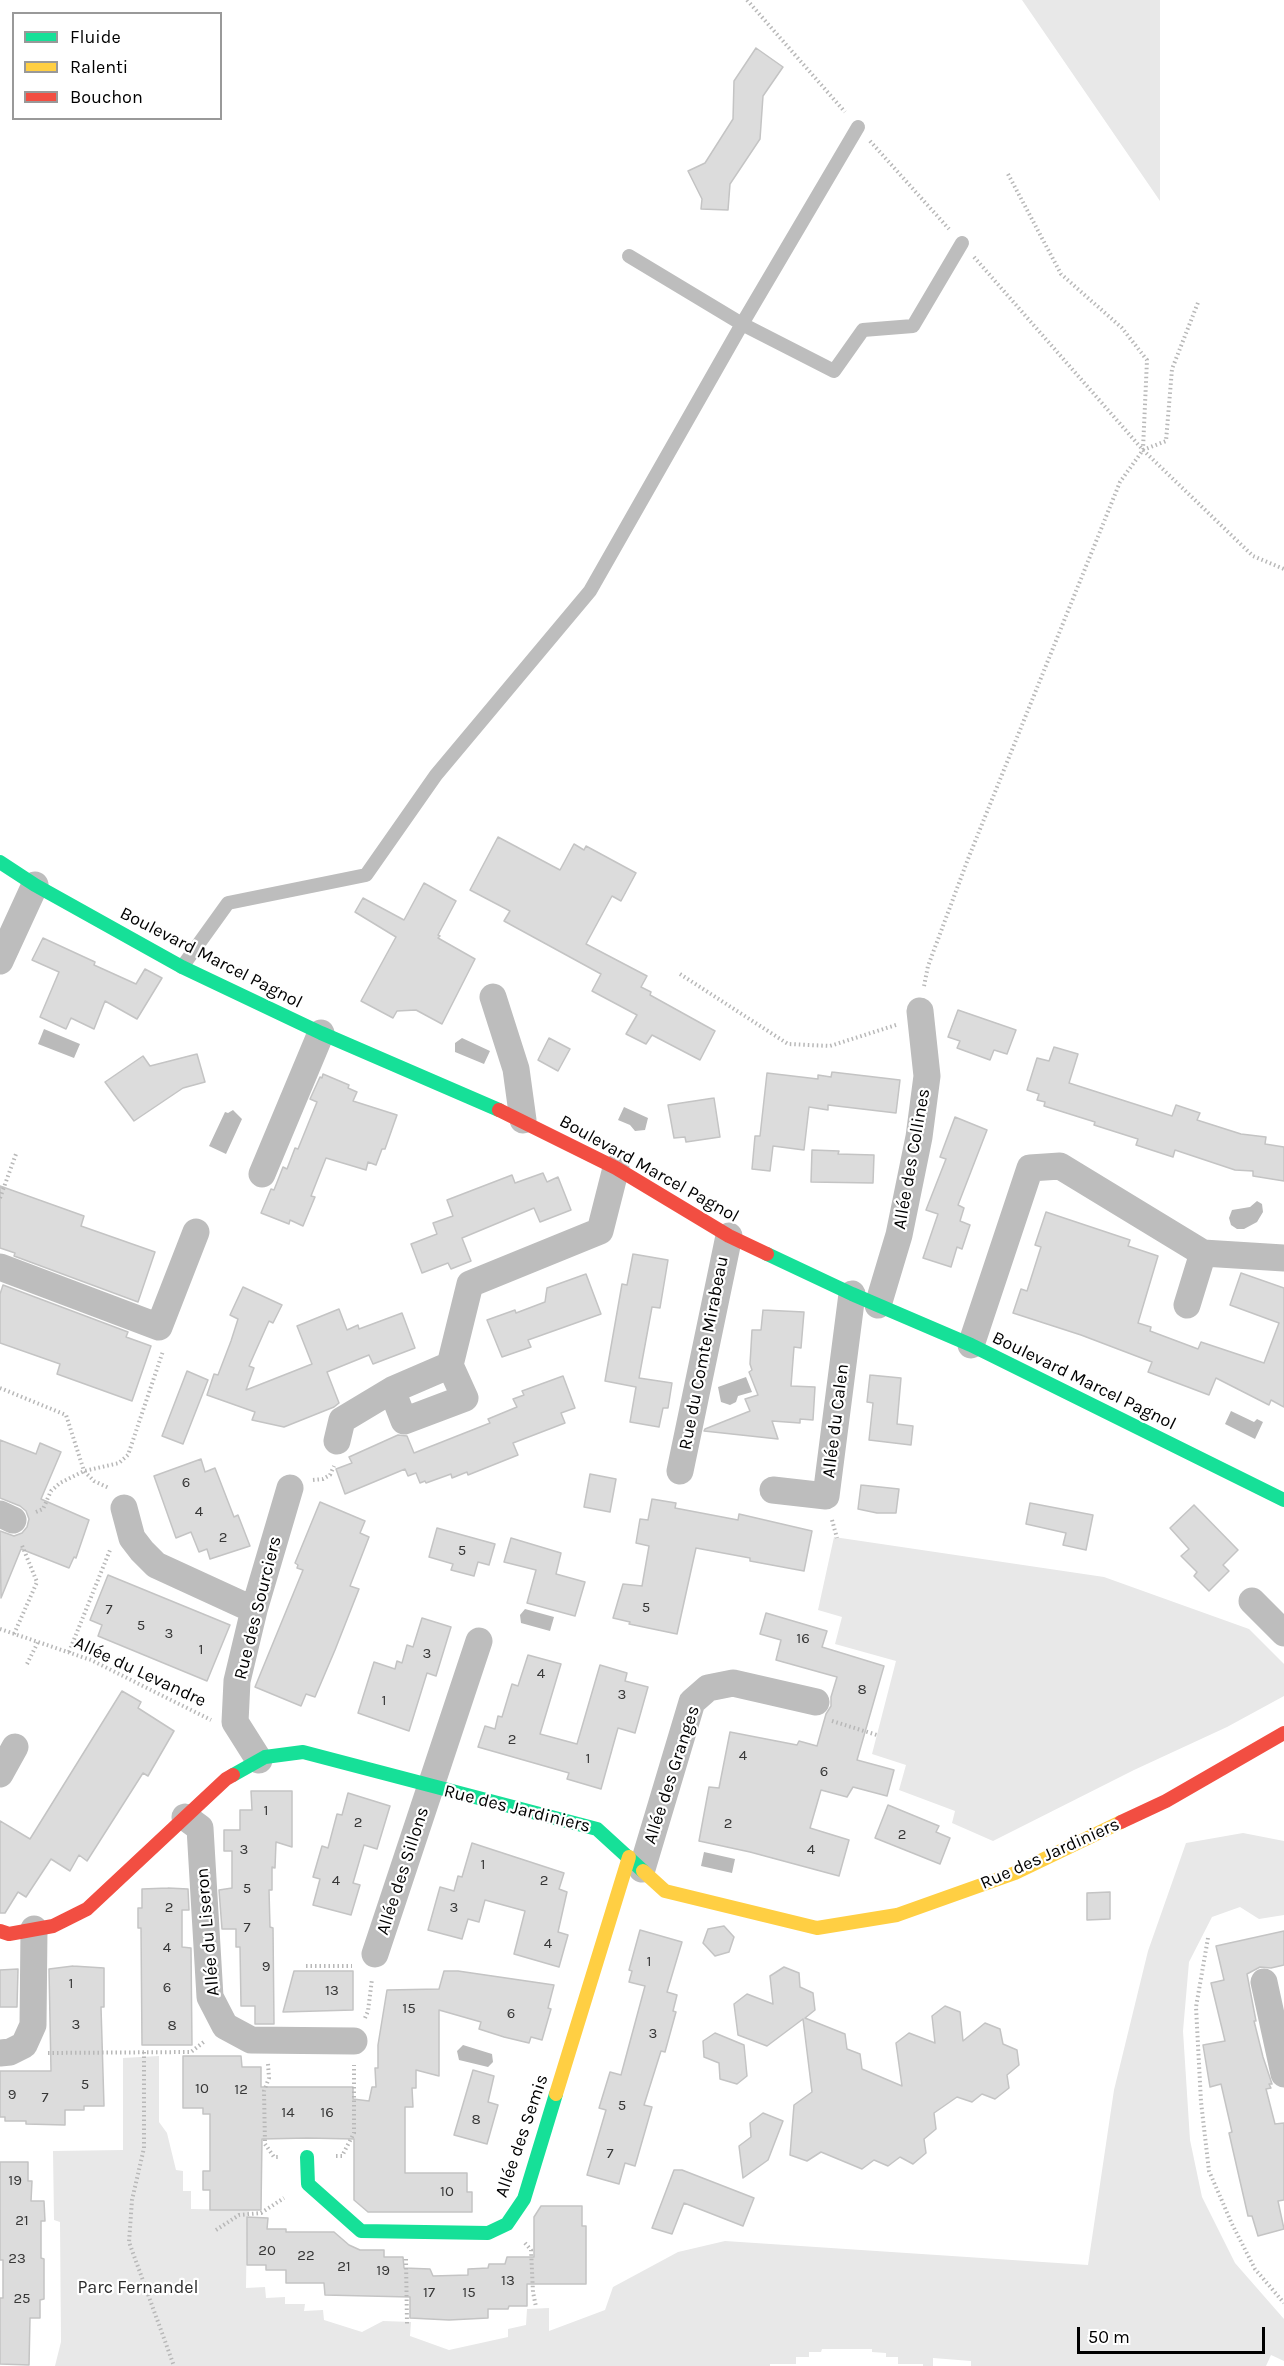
<!DOCTYPE html>
<meta charset="utf-8">
<style>
body{margin:0}
#map{position:relative;width:1284px;height:2366px;overflow:hidden;background:#fff;font-family:Karla,sans-serif}
canvas{display:block}
.legend{position:absolute;left:12px;top:12px;width:210px;height:108px;box-sizing:border-box;background:#fff;border:2px solid #999;margin:0;padding:8px 10px;list-style:none;font-size:18px;color:#000}
.legend li{display:flex;align-items:center;gap:12px;height:30px}
.legend b{width:30px;border:2px solid #999}
.scale{position:absolute;left:1077px;top:2327px;width:188px;height:27px;box-sizing:border-box;border:3px solid #000;border-top:0;padding-left:8px;font-size:18px;line-height:21px;white-space:nowrap;color:#000;-webkit-text-stroke:4px #fff;paint-order:stroke}
</style>
<div id="map">
<canvas width="1284" height="2366"></canvas>
<ul class="legend">
<li><b style="height:8px;background:#16e098"></b>Fluide</li>
<li><b style="height:8px;background:#ffcf43"></b>Ralenti</li>
<li><b style="height:8px;background:#f24e42"></b>Bouchon</li>
</ul>
<div class="scale">50 m</div>
</div>
<script>
const g = document.querySelector('canvas').getContext('2d');
g.lineJoin = 'round';
function paint(path, color) {
  g.fillStyle = color;
  g.fill(path, 'evenodd');
}
function shape(rows) {
  const path = new Path2D();
  for (const r of rows) {
    path.moveTo(r[0], r[1]);
    for (let i = 2; i < r.length; i += 2) path.lineTo(r[i], r[i + 1]);
  }
  return path;
}
function trace(path, color, width, dash) {
  g.strokeStyle = color;
  g.lineWidth = width;
  g.lineCap = dash ? 'butt' : 'round';
  g.setLineDash(dash || []);
  g.stroke(path);
}
function write(font, color, halo, rows, align = 'center') {
  g.font = font + ' Karla,sans-serif';
  g.lineWidth = 4.5;
  g.setLineDash([]);
  g.textBaseline = 'middle';
  g.strokeStyle = halo;
  g.fillStyle = color;
  for (const [text, x, y, turn = 0] of rows) {
    g.save();
    g.translate(x, y);
    g.rotate((+turn || 0) * Math.PI / 180);
    g.textAlign = isNaN(turn) ? turn : align;
    if (halo) g.strokeText(text, 0, 0);
    g.fillText(text, 0, 0);
    g.restore();
  }
}
const green = shape([
 [1022,0,1160,0,1160,201],
 [834,1537,1104,1577,1249,1629,1284,1664,1284,1696,1227,1727,1134,1770,993,1841,952,1823,955,1811,899,1790,906,1765,872,1754,896,1661,835,1644,842,1617,818,1610],
 [1243,1833,1284,1841,1284,1915,1259,1919,1240,1907,1212,1917,1189,1962,1183,2031,1190,2140,1202,2197,1235,2263,1284,2319,1284,2361,1271,2355,1266,2366,971,2366,971,2361,933,2358,933,2366,923,2366,923,2364,898,2364,898,2357,886,2357,886,2353,872,2352,872,2349,822,2349,821,2352,809,2352,809,2357,796,2357,796,2364,770,2364,770,2366,55,2366,61,2342,60,2222,54,2220,53,2151,123,2150,123,2058,159,2056,159,2122,167,2133,176,2170,183,2171,183,2191,191,2191,191,2209,250,2210,247,2217,246,2288,265,2287,266,2298,285,2297,285,2304,305,2304,304,2311,323,2310,324,2320,362,2332,383,2321,411,2322,410,2336,449,2350,508,2337,508,2329,526,2325,527,2309,549,2308,549,2331,605,2310,613,2287,678,2252,725,2241,1088,2265,1114,2090,1148,1951,1186,1843]
]);
const water = shape([
 [44,1029,80,1044,74,1058,38,1044],
 [462,1038,490,1051,484,1064,455,1052,455,1043],
 [624,1107,648,1118,645,1130,635,1131,630,1125,618,1120],
 [233,1110,242,1119,226,1154,209,1146,225,1112,228,1113],
 [1257,1201,1262,1204,1263,1212,1257,1222,1244,1229,1237,1229,1231,1225,1229,1218,1232,1210,1250,1207],
 [746,1377,752,1392,738,1396,736,1402,730,1405,721,1402,718,1387],
 [1231,1411,1254,1422,1257,1419,1263,1422,1255,1439,1225,1424],
 [525,1609,554,1617,550,1631,521,1623,520,1615],
 [704,1852,735,1859,732,1873,701,1866],
 [463,2045,492,2054,493,2062,488,2067,459,2060,457,2051]
]);
const building = shape([
 [756,48,783,67,763,96,760,139,730,184,728,210,701,209,702,199,688,171,705,163,733,119,734,81,756,48],
 [498,837,560,870,574,844,584,850,586,846,636,873,621,901,612,896,586,944,647,976,641,987,651,992,650,995,715,1031,700,1060,652,1035,646,1044,626,1034,637,1015,592,991,601,974,504,921,510,911,470,890,498,837],
 [424,883,456,901,438,935,440,936,438,938,475,959,442,1024,416,1010,397,1011,393,1018,361,1001,396,937,355,912,363,898,404,920,424,883],
 [43,938,95,962,94,965,136,984,145,969,162,978,137,1019,105,1001,94,1029,71,1018,66,1029,40,1017,59,972,32,960,43,938],
 [958,1010,1016,1030,1007,1054,994,1050,990,1060,957,1048,960,1041,948,1037,958,1010],
 [549,1038,570,1049,558,1071,538,1060,549,1038],
 [1054,1047,1078,1054,1069,1083,1172,1116,1176,1105,1200,1113,1197,1120,1241,1134,1266,1137,1265,1144,1284,1147,1284,1181,1253,1176,1253,1171,1235,1170,1175,1150,1173,1157,1136,1145,1138,1139,1094,1125,1095,1122,1044,1106,1045,1102,1037,1100,1039,1094,1027,1090,1037,1058,1049,1061,1054,1047],
 [197,1054,205,1082,183,1088,134,1121,105,1082,143,1056,150,1066,197,1054],
 [832,1072,900,1080,896,1113,828,1105,828,1110,809,1107,804,1150,773,1146,770,1171,752,1169,755,1136,760,1136,767,1073,818,1079,818,1075,831,1077,832,1072],
 [323,1074,349,1085,348,1088,357,1092,353,1101,397,1115,385,1149,382,1149,376,1165,368,1162,366,1170,326,1158,311,1196,315,1197,303,1226,290,1220,289,1224,261,1213,271,1189,274,1190,283,1167,287,1169,295,1148,298,1149,317,1102,310,1099,320,1077,322,1078,323,1074],
 [714,1098,720,1137,686,1142,685,1137,674,1138,668,1105,714,1098],
 [955,1117,987,1130,958,1205,964,1208,960,1221,970,1225,962,1249,957,1247,951,1267,923,1258,938,1214,926,1210,946,1159,940,1157,955,1117],
 [812,1150,839,1151,838,1154,874,1155,873,1183,811,1182,812,1150],
 [543,1173,547,1182,558,1177,571,1210,540,1222,534,1208,462,1238,471,1261,451,1269,448,1263,422,1273,411,1244,437,1234,433,1223,453,1216,447,1200,512,1175,515,1183,543,1173],
 [0,1186,84,1216,81,1226,155,1252,138,1302,14,1256,15,1253,0,1248,0,1186],
 [1046,1212,1130,1240,1128,1246,1158,1256,1138,1323,1151,1327,1150,1331,1198,1349,1201,1342,1264,1363,1279,1323,1230,1305,1241,1273,1284,1288,1284,1407,1271,1400,1269,1405,1216,1378,1209,1395,1148,1372,1152,1362,1081,1335,1013,1313,1021,1289,1027,1291,1041,1247,1035,1245,1046,1212],
 [633,1254,668,1260,660,1308,652,1307,639,1378,672,1383,668,1408,663,1408,659,1427,630,1422,636,1387,605,1381,622,1284,627,1285,633,1254],
 [586,1274,601,1314,528,1340,531,1347,502,1357,487,1320,515,1310,516,1313,545,1302,547,1288,586,1274],
 [3,1285,128,1332,126,1337,151,1346,132,1401,57,1374,60,1364,0,1343,0,1294,3,1285],
 [243,1287,282,1305,273,1323,269,1321,249,1366,254,1368,246,1390,312,1364,297,1326,339,1309,347,1330,358,1325,359,1329,402,1313,415,1348,373,1364,369,1355,327,1372,339,1403,334,1407,284,1427,252,1420,255,1412,207,1395,214,1374,218,1375,231,1341,238,1319,230,1315,243,1287],
 [763,1310,804,1312,801,1348,794,1347,791,1386,815,1387,813,1420,800,1419,800,1423,772,1421,778,1439,704,1431,705,1429,750,1411,745,1399,758,1395,749,1372,752,1370,750,1364,752,1330,761,1330,763,1310],
 [187,1371,208,1380,183,1444,162,1436,187,1371],
 [870,1375,901,1378,897,1424,913,1426,911,1445,869,1440,873,1403,867,1402,870,1375],
 [563,1376,575,1408,561,1413,565,1423,513,1443,518,1455,468,1475,467,1472,452,1478,451,1474,426,1483,425,1481,420,1483,416,1473,408,1476,405,1469,345,1494,336,1469,352,1463,349,1457,398,1435,407,1436,414,1453,490,1423,488,1419,517,1407,513,1399,524,1395,522,1391,563,1376],
 [0,1440,36,1454,40,1443,61,1452,41,1499,89,1520,76,1558,74,1557,69,1568,21,1549,1,1598,0,1531,14,1536,22,1533,27,1527,29,1519,26,1511,20,1506,0,1498,0,1440],
 [201,1459,205,1472,215,1468,234,1517,238,1515,250,1546,210,1559,207,1549,199,1552,191,1532,176,1538,154,1476,201,1459],
 [590,1474,616,1479,610,1512,584,1507,590,1474],
 [861,1485,899,1489,896,1513,877,1513,858,1509,861,1485],
 [652,1499,676,1503,675,1508,738,1520,739,1514,812,1531,804,1571,750,1561,750,1558,696,1548,677,1634,629,1624,630,1622,613,1618,623,1584,642,1586,649,1546,636,1543,640,1519,648,1520,652,1499],
 [320,1502,365,1521,360,1533,369,1537,350,1586,359,1589,335,1650,315,1697,306,1694,301,1706,255,1687,303,1570,297,1568,298,1565,295,1563,320,1502],
 [1030,1503,1093,1515,1086,1550,1063,1545,1066,1533,1026,1524,1030,1503],
 [1194,1505,1238,1550,1223,1565,1229,1571,1209,1591,1194,1576,1197,1572,1181,1556,1189,1549,1170,1528,1194,1505],
 [437,1528,495,1544,489,1565,478,1562,474,1576,451,1570,453,1564,429,1557,437,1528],
 [511,1538,561,1553,556,1574,585,1582,575,1616,527,1603,536,1570,504,1562,511,1538],
 [108,1575,230,1625,207,1681,98,1636,102,1625,90,1620,108,1575],
 [766,1613,827,1631,822,1647,884,1666,857,1760,894,1770,887,1796,853,1787,847,1797,821,1790,810,1828,849,1840,839,1876,750,1852,699,1841,709,1787,719,1788,730,1732,797,1745,799,1741,817,1746,826,1714,831,1706,831,1697,837,1677,776,1660,781,1640,760,1634,766,1613],
 [422,1618,451,1627,436,1676,427,1673,409,1731,358,1713,374,1662,395,1669,397,1661,402,1663,407,1645,413,1647,422,1618],
 [528,1655,561,1664,540,1734,577,1744,600,1665,627,1673,625,1681,648,1687,635,1733,618,1728,601,1789,567,1779,569,1773,478,1747,485,1726,495,1729,498,1716,502,1717,512,1684,518,1686,528,1655],
 [122,1691,141,1702,138,1708,174,1731,148,1776,143,1773,87,1861,79,1855,70,1871,51,1859,26,1897,18,1892,5,1913,0,1913,0,1821,30,1839,122,1691],
 [251,1791,292,1791,292,1847,276,1842,275,1868,272,1867,272,1890,269,1890,270,1927,273,1928,274,2024,255,2024,255,2006,241,2006,240,1947,236,1947,236,1929,222,1929,219,1890,232,1888,232,1851,224,1851,224,1830,240,1830,240,1810,252,1810,251,1791],
 [348,1793,390,1806,377,1849,364,1845,353,1883,360,1885,351,1915,313,1905,320,1879,313,1877,322,1846,328,1848,337,1814,342,1815,348,1793],
 [888,1805,939,1826,936,1832,950,1838,940,1864,875,1838,888,1805],
 [472,1843,564,1873,559,1889,567,1892,558,1932,568,1935,559,1967,514,1954,525,1911,485,1900,479,1922,468,1919,462,1939,428,1930,440,1887,454,1891,458,1876,462,1877,472,1843],
 [168,1888,188,1889,189,1910,182,1910,182,1947,191,1948,192,2045,142,2045,141,1928,138,1928,138,1908,142,1908,142,1889,168,1888],
 [1110,1892,1110,1919,1087,1920,1087,1893,1110,1892],
 [724,1926,734,1937,729,1952,715,1956,703,1943,708,1929,724,1926],
 [640,1930,682,1942,667,1992,677,1995,673,2011,676,2012,665,2052,661,2051,644,2105,652,2107,635,2166,625,2163,619,2184,587,2175,606,2110,599,2108,610,2072,621,2075,645,1986,629,1982,632,1971,629,1970,640,1930],
 [1284,1931,1284,1965,1271,1968,1260,1967,1247,1974,1256,2021,1254,2021,1263,2057,1272,2084,1269,2084,1271,2088,1266,2089,1275,2124,1284,2123,1284,2200,1278,2201,1284,2229,1258,2236,1252,2216,1248,2216,1229,2133,1232,2132,1221,2084,1210,2087,1203,2045,1225,2041,1211,1983,1224,1980,1216,1946,1284,1931],
 [73,1966,104,1968,104,2007,101,2007,104,2106,84,2106,84,2110,65,2110,65,2125,26,2124,26,2121,5,2121,5,2117,0,2117,0,2071,51,2071,49,1969,73,1966],
 [784,1967,799,1973,800,1987,813,1993,815,2010,805,2018,845,2034,847,2049,860,2054,862,2069,902,2086,896,2043,909,2033,935,2043,932,2016,945,2006,960,2012,963,2041,985,2023,1000,2029,1003,2044,1017,2050,1019,2065,1007,2075,1009,2088,995,2099,982,2094,972,2102,957,2097,934,2113,936,2129,924,2139,926,2153,913,2164,900,2157,888,2166,874,2160,862,2169,821,2152,807,2161,790,2155,794,2105,812,2092,803,2019,767,2046,738,2035,734,2004,747,1994,773,2004,770,1976,784,1967],
 [18,1969,17,2007,0,2007,0,1970,18,1969],
 [294,1971,353,1971,353,2010,283,2012,294,1971],
 [444,1971,458,1971,554,1985,548,2008,551,2009,542,2040,531,2037,529,2043,504,2037,479,2029,481,2022,439,2010,439,2076,416,2070,416,2088,412,2088,413,2107,405,2107,405,2173,467,2173,467,2192,472,2192,472,2212,368,2212,354,2200,354,2139,307,2138,262,2139,261,2210,210,2210,210,2190,203,2190,203,2171,210,2171,210,2114,203,2114,203,2108,183,2108,183,2056,241,2056,242,2067,261,2067,261,2087,353,2087,353,2099,369,2101,372,2087,376,2087,375,2068,378,2068,378,2045,387,1990,439,1989,444,1971],
 [715,2033,744,2045,747,2076,737,2084,720,2079,719,2063,704,2057,703,2041,715,2033],
 [473,2070,494,2076,488,2102,498,2105,487,2144,454,2135,473,2070],
 [763,2113,783,2121,768,2160,743,2178,739,2146,751,2137,750,2123,763,2113],
 [0,2162,28,2162,28,2181,32,2181,31,2201,44,2201,45,2221,41,2221,41,2258,44,2259,44,2299,40,2300,40,2318,30,2318,29,2365,0,2364,0,2298,3,2298,3,2260,0,2260,0,2162],
 [674,2170,682,2170,754,2198,743,2226,684,2203,672,2234,652,2228,674,2170],
 [541,2206,582,2206,582,2226,586,2226,586,2284,527,2284,527,2306,509,2306,508,2309,488,2309,488,2318,449,2320,410,2318,410,2297,325,2295,324,2283,286,2283,286,2270,266,2270,266,2265,247,2265,247,2217,268,2218,267,2229,286,2229,286,2232,334,2232,349,2245,360,2250,384,2250,384,2257,403,2257,404,2268,430,2269,433,2276,468,2275,468,2269,488,2268,489,2264,505,2264,507,2257,534,2257,534,2217,541,2206]
]);
const path = shape([
 [747,0,845,112],
 [870,141,949,229],
 [1008,174,1061,274,1122,328,1147,360,1143,449],
 [974,257,1143,450,1253,556,1284,569],
 [680,974,788,1044,830,1046,896,1025],
 [924,986,928,966,968,859,1120,482,1143,450,1166,441,1172,369,1199,300],
 [0,1198,16,1154],
 [0,1388,66,1415,84,1471,94,1481,109,1488],
 [313,1480,323,1479,330,1475,334,1466],
 [36,1512,43,1509,51,1491,60,1483,84,1471,119,1463,128,1455,163,1351],
 [832,1520,837,1538],
 [0,1629,91,1660,211,1720],
 [14,1634,37,1582,21,1543],
 [69,1652,110,1550],
 [27,1664,38,1642],
 [832,1721,877,1735],
 [1208,1938,1196,2007,1201,2102,1209,2171,1232,2224,1255,2269,1284,2303],
 [306,1966,352,1966],
 [365,2018,368,2011,372,1979],
 [144,2052,144,2148,132,2200,129,2242,174,2366],
 [48,2053,191,2052,205,2041],
 [268,2064,269,2078,264,2091,265,2144,274,2157,280,2157],
 [336,2156,342,2156,354,2133,354,2065],
 [216,2230,239,2215,261,2213,284,2198],
 [525,2243,531,2250,533,2292,536,2307],
 [406,2259,407,2324]
]);
const lane = shape([
 [629,256,742,324,834,371,863,330,913,326,962,243],
 [182,967,228,903,366,875,436,775,590,591,742,324,858,127]
]);
const street = shape([
 [0,961,35,885],
 [493,997,516,1069,523,1120],
 [262,1174,321,1033],
 [0,1267,159,1327,196,1232],
 [878,1305,899,1235,919,1137,927,1076,920,1011],
 [1187,1305,1203,1253],
 [971,1345,1030,1168,1060,1166,1203,1253,1284,1258],
 [392,1390,404,1421,465,1398,450,1365],
 [337,1441,342,1420,392,1390,450,1365,470,1284,600,1231,616,1168],
 [680,1471,729,1236],
 [773,1490,826,1496,852,1294],
 [124,1508,132,1538,142,1551,156,1565,254,1610],
 [0,1514,13,1520],
 [1252,1601,1284,1633],
 [259,1760,235,1722,237,1681,254,1610,290,1488],
 [0,1774,15,1747],
 [185,1817,200,1828,210,1997,225,2026,251,2040,354,2041],
 [642,1869,692,1702,708,1688,733,1683,816,1702],
 [375,1954,479,1641],
 [1264,1982,1284,2074],
 [0,2053,10,2052,24,2045,33,2025,34,1929]
]);
const fast = shape([
 [0,862,35,885,182,967,321,1033,499,1110],
 [767,1254,852,1294,971,1345,1284,1500],
 [233,1775,265,1757,303,1752,597,1829,643,1871],
 [307,2157,308,2184,361,2231,488,2233,507,2224,524,2199,556,2094]
]);
const slow = shape([
 [643,1871,665,1891,817,1928,897,1915,1015,1873,1121,1822],
 [556,2094,629,1857]
]);
const jam = shape([
 [499,1110,616,1168,729,1236,767,1254],
 [1121,1822,1166,1801,1284,1733],
 [0,1931,9,1934,53,1926,87,1909,226,1779,233,1775]
]);
const numberNames = [
 ["6",186,1483],
 ["4",199,1512],
 ["2",223,1538],
 ["5",462,1551],
 ["5",646,1608],
 ["7",109,1610],
 ["5",141,1626],
 ["3",169,1634],
 ["16",803,1639],
 ["1",201,1650],
 ["3",427,1654],
 ["4",541,1674],
 ["8",862,1690],
 ["3",622,1695],
 ["1",384,1701],
 ["2",512,1740],
 ["4",743,1756],
 ["1",588,1759],
 ["6",824,1772],
 ["1",266,1811],
 ["2",358,1823],
 ["2",728,1824],
 ["2",902,1835],
 ["3",244,1850],
 ["4",811,1850],
 ["1",483,1865],
 ["4",336,1881],
 ["2",544,1881],
 ["5",247,1889],
 ["2",169,1908],
 ["3",454,1908],
 ["7",247,1928],
 ["4",548,1944],
 ["4",167,1948],
 ["1",649,1962],
 ["9",266,1967],
 ["1",71,1984],
 ["6",167,1988],
 ["13",332,1991],
 ["15",409,2009],
 ["6",511,2014],
 ["3",76,2025],
 ["8",172,2026],
 ["3",653,2034],
 ["5",85,2085],
 ["10",202,2089],
 ["12",241,2090],
 ["9",12,2095],
 ["7",45,2098],
 ["5",622,2106],
 ["14",288,2113],
 ["16",327,2113],
 ["8",476,2120],
 ["7",610,2154],
 ["19",15,2181],
 ["10",447,2192],
 ["21",22,2221],
 ["20",267,2251],
 ["22",306,2256],
 ["23",17,2259],
 ["21",344,2267],
 ["19",383,2271],
 ["13",508,2281],
 ["17",429,2293],
 ["15",469,2293],
 ["25",22,2299]
];
const streetNames = [
 ["Boulevard Marcel Pagnol",211,958,27],
 ["Allée des Collines",912,1159,-80],
 ["Boulevard Marcel Pagnol",649,1169,29],
 ["Rue du Comte Mirabeau",704,1353,-79],
 ["Boulevard Marcel Pagnol",1084,1381,26],
 ["Allée du Calen",836,1421,-83],
 ["Rue des Sourciers",258,1608,-76],
 ["Allée du Levandre",140,1672,25],
 ["Allée des Granges",672,1775,-72],
 ["Rue des Jardiniers",517,1809,14],
 ["Rue des Jardiniers",1050,1854,-24],
 ["Allée des Sillons",403,1871,-72],
 ["Allée du Liseron",208,1932,-95],
 ["Allée des Semis",522,2136,-71]
];
const parkNames = [
 ["Parc Fernandel",138,2288]
];
paint(green, '#e8e8e8');
paint(water, '#bababa');
paint(building, '#dcdcdc');
trace(building, '#c4c4c4', 1.5);
trace(path, '#b8b8b8', 4, [1.5, 3]);
trace(lane, '#bdbdbd', 14);
trace(street, '#bdbdbd', 27);
trace(fast, '#16e098', 14);
trace(slow, '#ffcf43', 14);
trace(jam, '#f24e42', 14);
write('15px', '#373737', null, numberNames);
write('18px', '#000', '#fff', streetNames);
write('18px', '#2d2d2d', '#fff', parkNames);
</script>
